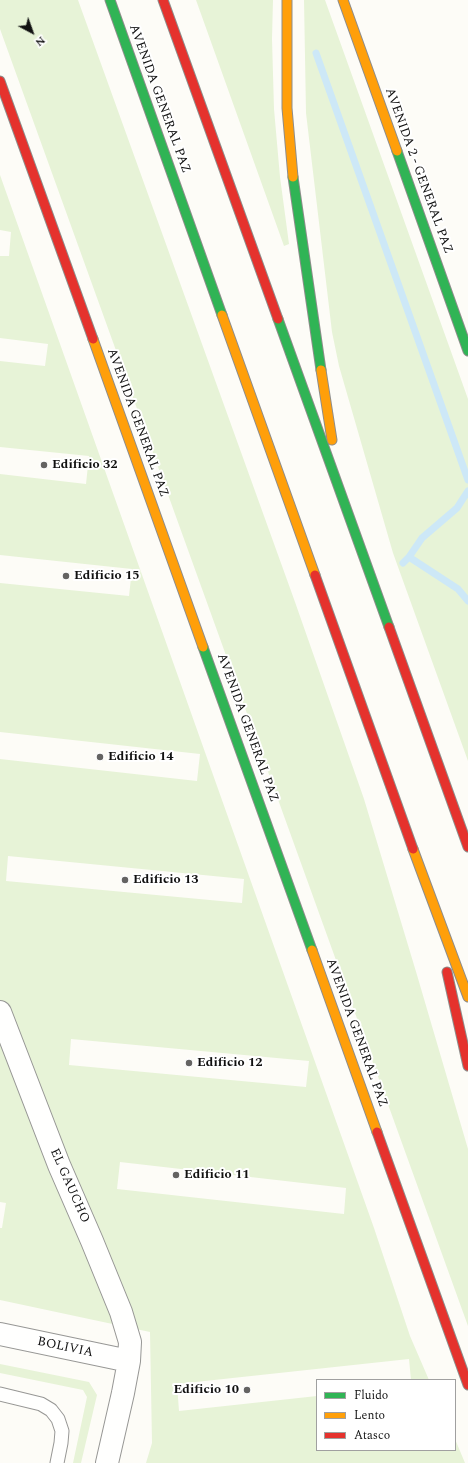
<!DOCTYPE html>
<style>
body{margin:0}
#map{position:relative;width:468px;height:1463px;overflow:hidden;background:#fdfcf7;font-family:Spectral,serif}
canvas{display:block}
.legend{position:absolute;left:316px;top:1379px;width:140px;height:72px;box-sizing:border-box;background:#fff;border:1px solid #a0a0a0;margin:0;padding:5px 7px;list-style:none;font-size:12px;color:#111}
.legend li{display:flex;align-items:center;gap:8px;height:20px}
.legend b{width:20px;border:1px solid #a0a0a0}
.north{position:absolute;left:12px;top:12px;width:40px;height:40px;-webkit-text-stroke:3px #fff;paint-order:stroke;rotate:139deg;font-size:11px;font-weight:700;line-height:16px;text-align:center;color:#111}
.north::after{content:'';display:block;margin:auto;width:14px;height:18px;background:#111;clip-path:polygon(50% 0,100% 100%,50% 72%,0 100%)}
</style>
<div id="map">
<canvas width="468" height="1463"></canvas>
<ul class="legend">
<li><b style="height:5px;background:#30b455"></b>Fluido</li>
<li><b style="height:5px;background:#ff9f0a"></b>Lento</li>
<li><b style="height:5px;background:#e5322d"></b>Atasco</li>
</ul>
<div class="north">N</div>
</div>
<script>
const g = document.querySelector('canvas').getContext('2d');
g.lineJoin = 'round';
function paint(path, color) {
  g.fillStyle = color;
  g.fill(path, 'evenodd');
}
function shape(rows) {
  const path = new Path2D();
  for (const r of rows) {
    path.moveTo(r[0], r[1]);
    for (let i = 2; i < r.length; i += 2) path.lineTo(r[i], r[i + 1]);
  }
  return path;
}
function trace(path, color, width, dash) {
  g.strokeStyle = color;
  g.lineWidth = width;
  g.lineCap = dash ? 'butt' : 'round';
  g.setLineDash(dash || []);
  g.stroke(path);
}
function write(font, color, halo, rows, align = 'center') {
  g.font = font + ' Spectral,serif';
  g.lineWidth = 4;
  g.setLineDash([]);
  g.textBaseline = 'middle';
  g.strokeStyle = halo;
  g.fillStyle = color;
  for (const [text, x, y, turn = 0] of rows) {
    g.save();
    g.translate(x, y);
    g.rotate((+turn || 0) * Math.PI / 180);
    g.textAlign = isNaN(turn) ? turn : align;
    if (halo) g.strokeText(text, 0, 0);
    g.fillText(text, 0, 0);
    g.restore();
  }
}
const green = shape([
 [0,0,78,0,295,602,364,799,417,975,468,1149,468,1326,0,29],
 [196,0,273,0,272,39,274,109,280,177,289,244,284,246],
 [304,0,325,0,468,399,468,761,393,553,339,366,332,332,306,113],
 [0,175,374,1228,410,1336,429,1380,411,1380,409,1359,177,1384,179,1411,317,1396,317,1450,455,1450,455,1439,465,1463,146,1463,152,1443,150,1332,0,1300,0,1228,2,1228,6,1203,0,1202,0,759,197,781,200,754,0,732,0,583,129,596,132,569,0,555,0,474,86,484,89,456,0,447,0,361,45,366,48,344,0,338,0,256,9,256,11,232,0,230],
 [8,856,244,879,242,903,6,881],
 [71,1039,309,1061,306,1087,69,1065],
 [120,1162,346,1188,344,1214,117,1189],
 [0,1364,89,1382,97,1395,81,1463,73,1463,87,1397,83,1390,0,1373]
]);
const stream = shape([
 [316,53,468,480],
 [409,557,458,589,468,601],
 [403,563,409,557,422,538,457,508,468,491]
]);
const lane = shape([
 [0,1394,41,1404,51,1410,58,1419,62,1431,61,1443,57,1463]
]);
const street = shape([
 [0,1012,59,1165,92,1241,121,1312,130,1342,129,1361,123,1393,107,1463],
 [0,1334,129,1361]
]);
const fast = shape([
 [110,0,222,315],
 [397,151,468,351],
 [293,177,321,370],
 [278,319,389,627],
 [203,647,312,950]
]);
const slow = shape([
 [287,0,287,108,293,177],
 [343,0,397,151],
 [222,315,315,575],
 [93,339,203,647],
 [321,370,332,440],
 [413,849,468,997],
 [312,950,377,1132]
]);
const jam = shape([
 [163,0,278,319],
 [0,81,93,339],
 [315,575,413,849],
 [389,627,468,847],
 [447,972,468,1066],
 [377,1132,468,1385]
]);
const markers = [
 [44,465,4,"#646362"],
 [66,576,4,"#646362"],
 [100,757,4,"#646362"],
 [125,880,4,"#646362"],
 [189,1063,4,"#646362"],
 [176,1175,4,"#646362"],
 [247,1390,4,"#646362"]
];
const streetNames = [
 ["AVENIDA GENERAL PAZ",159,99,70],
 ["AVENIDA 2 - GENERAL PAZ",418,171,70],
 ["AVENIDA GENERAL PAZ",137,423,70],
 ["AVENIDA GENERAL PAZ",247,728,70],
 ["AVENIDA GENERAL PAZ",356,1033,70],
 ["EL GAUCHO",69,1186,66],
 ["BOLIVIA",65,1348,12]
];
const poiNames = [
 ["Edificio 32",52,465],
 ["Edificio 15",74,576],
 ["Edificio 14",108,757],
 ["Edificio 13",133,880],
 ["Edificio 12",197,1063],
 ["Edificio 11",184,1175],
 ["Edificio 10",239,1390,"right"]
];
paint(green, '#e7f3d7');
trace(stream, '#cde8f7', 7);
trace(lane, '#979795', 15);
trace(street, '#979795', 24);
trace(fast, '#8e8d8b', 11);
trace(slow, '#8e8d8b', 11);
trace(jam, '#8e8d8b', 11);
trace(lane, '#fffffe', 13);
trace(street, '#fffffe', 22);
trace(fast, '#30b455', 9);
trace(slow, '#ff9f0a', 9);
trace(jam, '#e5322d', 9);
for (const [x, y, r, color] of markers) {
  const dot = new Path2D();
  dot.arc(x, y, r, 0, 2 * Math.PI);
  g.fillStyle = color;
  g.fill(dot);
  trace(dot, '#fff', 1.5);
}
write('13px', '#111', '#fff', streetNames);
write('bold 13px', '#111', '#fff', poiNames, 'left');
</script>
